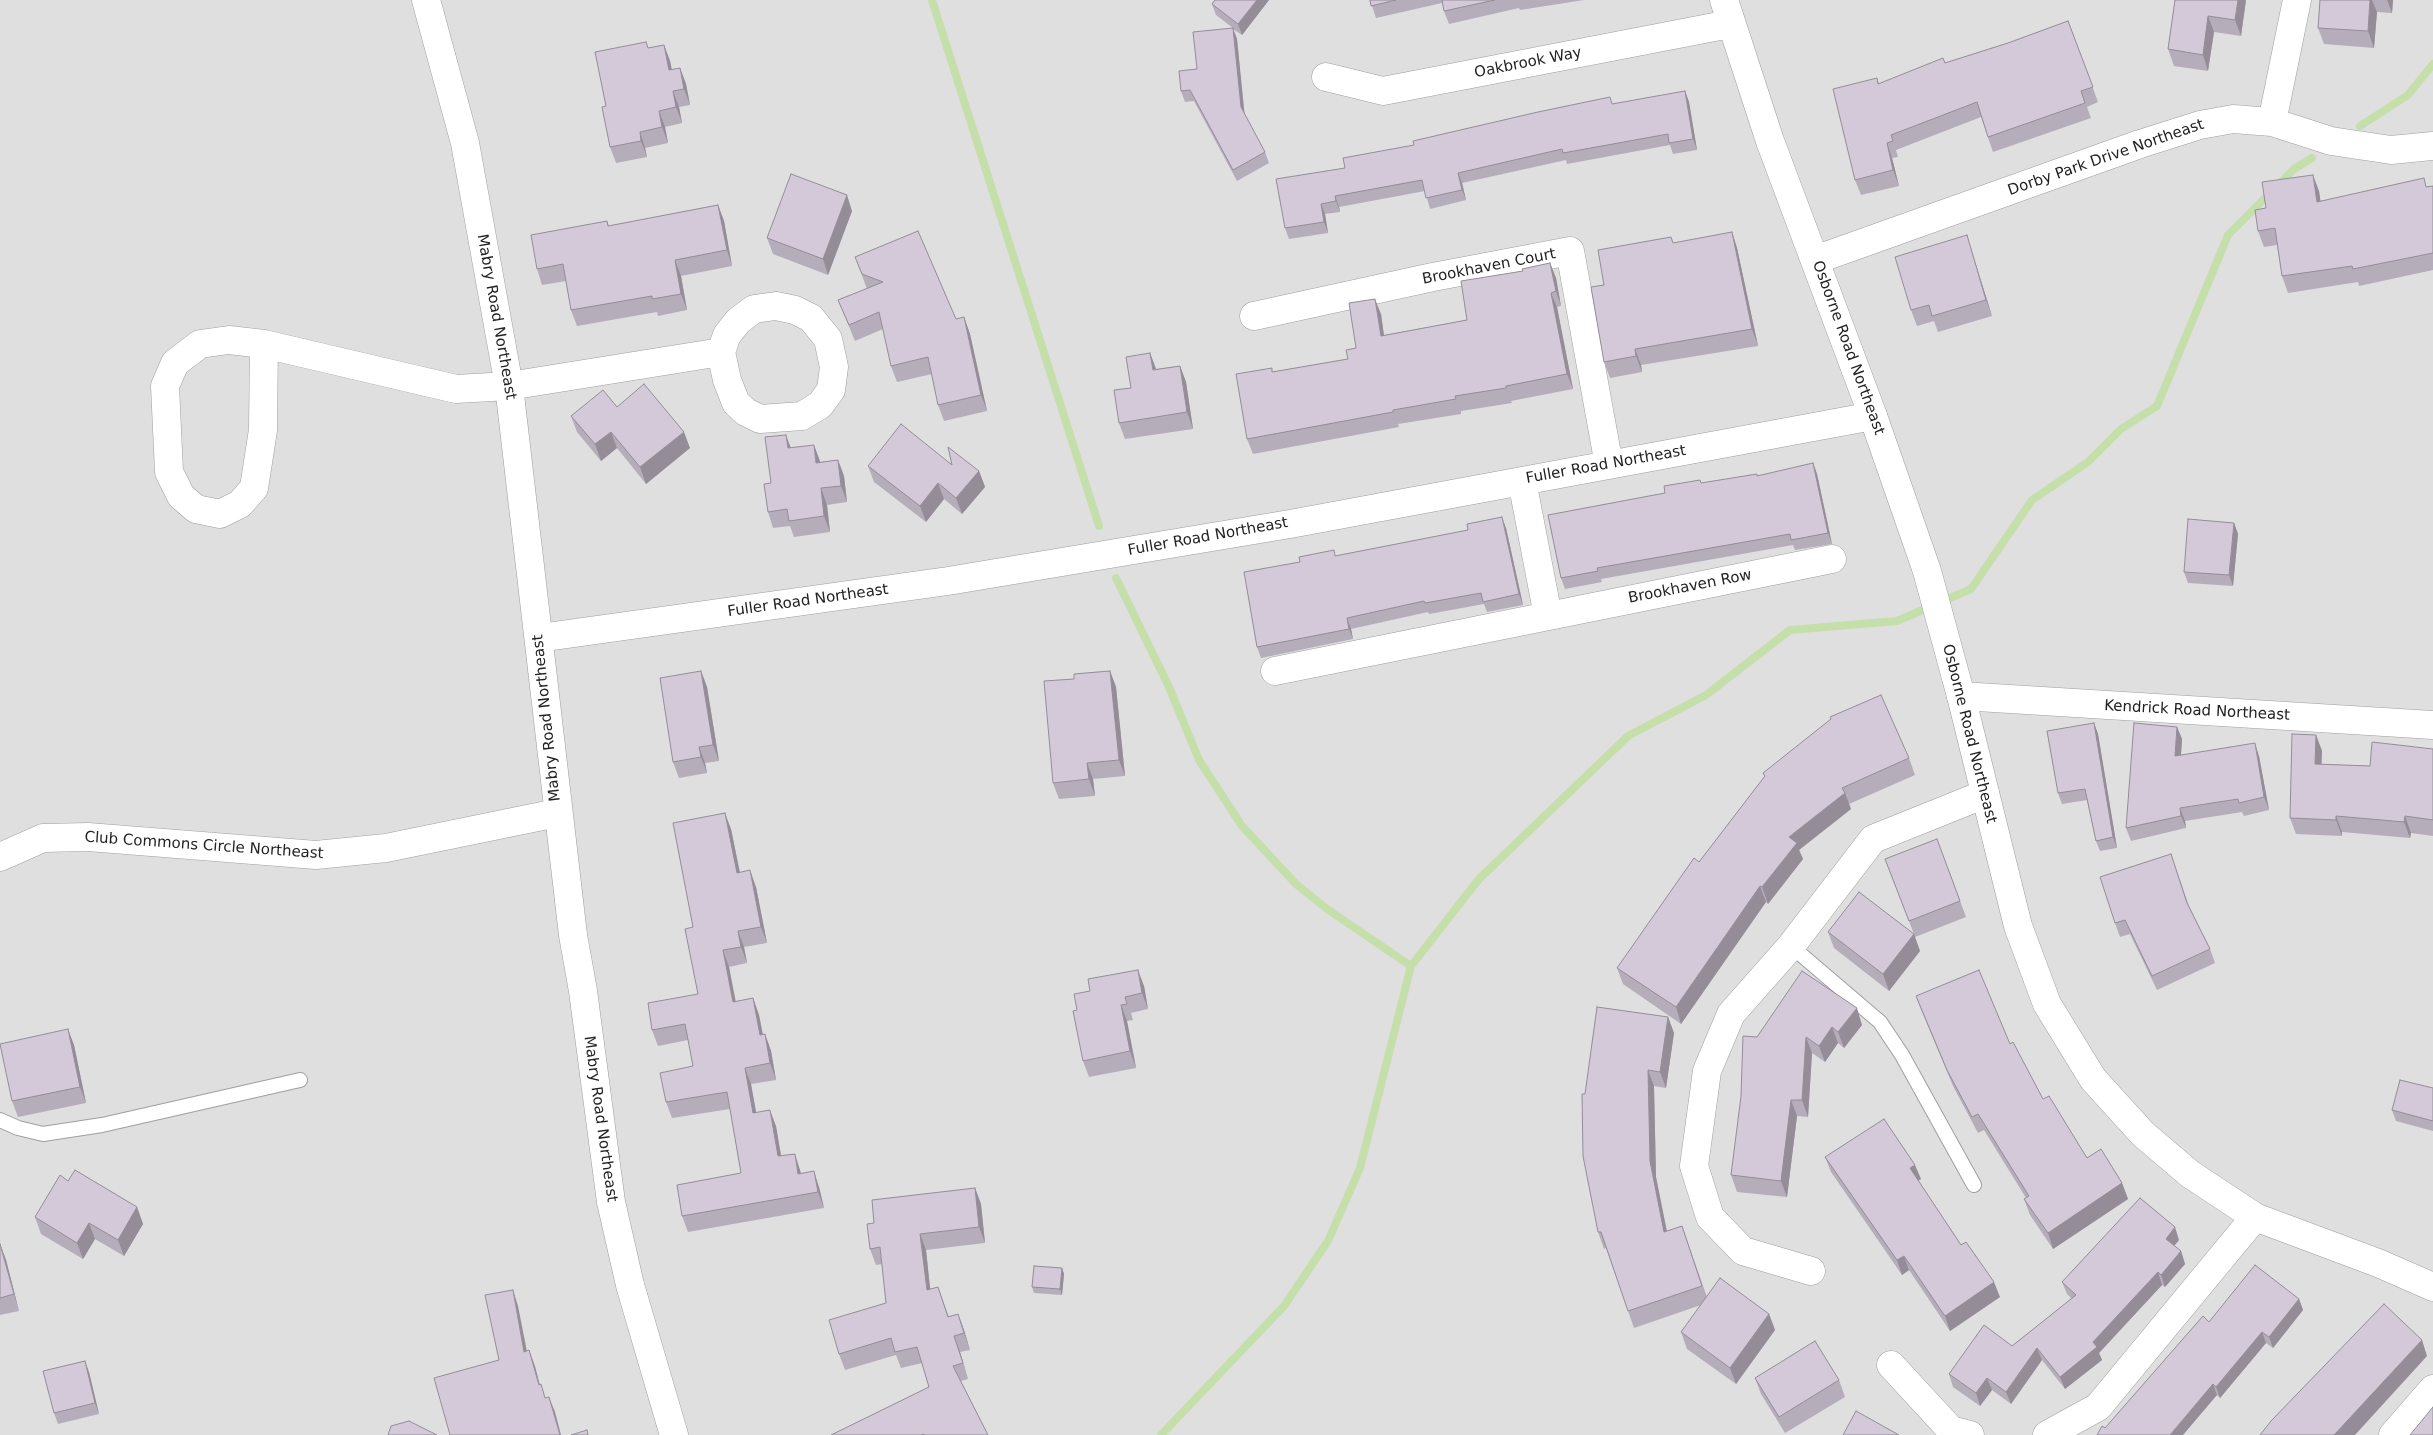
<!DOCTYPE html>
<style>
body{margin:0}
canvas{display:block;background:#f1e9f2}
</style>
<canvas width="2433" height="1435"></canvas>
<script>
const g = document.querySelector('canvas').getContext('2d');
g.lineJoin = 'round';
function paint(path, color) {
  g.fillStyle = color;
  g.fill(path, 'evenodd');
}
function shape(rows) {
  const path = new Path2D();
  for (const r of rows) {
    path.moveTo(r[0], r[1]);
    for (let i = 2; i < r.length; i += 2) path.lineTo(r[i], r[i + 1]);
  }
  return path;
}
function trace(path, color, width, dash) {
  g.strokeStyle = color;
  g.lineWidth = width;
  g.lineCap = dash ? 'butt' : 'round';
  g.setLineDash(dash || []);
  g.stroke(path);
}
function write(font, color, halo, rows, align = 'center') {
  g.font = font + ' "DejaVu Sans",sans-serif';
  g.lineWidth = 4;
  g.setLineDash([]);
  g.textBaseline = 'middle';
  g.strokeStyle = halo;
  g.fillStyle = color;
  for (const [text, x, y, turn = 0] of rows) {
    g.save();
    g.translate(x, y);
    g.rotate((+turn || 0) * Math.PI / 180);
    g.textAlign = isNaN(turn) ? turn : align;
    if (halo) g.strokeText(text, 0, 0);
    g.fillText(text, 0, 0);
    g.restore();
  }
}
const residential = shape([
 [0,0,2433,0,2433,1435,0,1435]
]);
const stream = shape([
 [932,0,1099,526],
 [2360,126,2408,95,2433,64],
 [1116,578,1169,687,1199,760,1242,826,1296,884,1327,909,1411,966],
 [1161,1435,1284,1306,1328,1241,1360,1168,1411,966,1479,879,1628,736,1706,695,1790,630,1897,621,1971,589,2032,500,2088,462,2121,429,2157,406,2228,235,2294,169,2312,158]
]);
const service = shape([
 [1791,946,1880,1022,1902,1055,1974,1185],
 [0,1120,18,1128,43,1134,102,1125,300,1080]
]);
const minor = shape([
 [426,0,465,143,509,386,573,935,583,991,611,1202,630,1285,674,1435],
 [1326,77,1383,91,1730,24],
 [2272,122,2297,0],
 [1815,260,2140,144,2200,125,2233,119,2272,122,2331,141,2391,150,2433,146],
 [776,306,795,310,811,318,828,339,834,367,831,390,820,405,802,416,760,419,746,412,736,403,727,380,721,352,727,335,738,321,754,309,776,306],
 [1254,316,1433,277,1570,251,1609,465],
 [229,340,264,344,263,430,254,488,240,504,220,514,196,509,181,496,169,472,165,386,175,363,200,344,229,340],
 [264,344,456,389,509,386,721,352],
 [1522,481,1548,616],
 [539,638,948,581,1290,524,1873,416],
 [1275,671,1832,559],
 [1961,696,2433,725],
 [0,857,43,838,88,837,316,855,386,848,557,813],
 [1811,1271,1743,1251,1710,1217,1694,1166,1707,1071,1731,1014,1791,946,1873,839,1985,794],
 [1891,1365,1951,1430,1970,1435],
 [2047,1435,2098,1407,2255,1217],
 [2393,1435,2433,1389]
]);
const tertiary = shape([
 [1724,0,1770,141,1873,416,1927,571,1961,696,2018,926,2047,1004,2093,1079,2143,1134,2190,1174,2255,1217,2378,1263,2433,1287]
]);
const wall = shape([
 [1215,0,1269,0,1242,35,1233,29,1237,39,1244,114,1265,152,1269,163,1237,181,1194,101,1185,102,1181,91,1197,69,1233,28,1216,15,1212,4],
 [1370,0,1584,0,1520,10,1519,8,1449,24,1444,11,1442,3,1376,18],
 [2175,0,2246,0,2241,36,2214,32,2208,71,2174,66,2168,49],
 [2320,0,2393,0,2392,13,2377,12,2374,48,2324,44,2318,28],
 [2068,21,2098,102,2087,107,2091,118,1993,152,1981,117,1896,150,1898,157,1892,158,1899,186,1861,195,1855,180,1877,78,1879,84,2008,43],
 [646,42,648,48,664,45,670,61,672,70,680,68,686,84,690,105,679,107,682,123,665,127,668,143,645,148,647,157,616,163,610,147,606,106],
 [1685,91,1689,102,1697,150,1673,154,1670,145,1567,164,1566,160,1462,183,1466,200,1430,209,1425,191,1339,207,1340,212,1325,214,1328,233,1289,239,1285,228,1345,168,1414,145,1613,104],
 [2433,186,2433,270,2359,286,2358,282,2288,293,2282,276,2277,245,2264,247,2258,231,2266,208,2319,191,2320,201],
 [718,205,724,221,732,266,681,276,687,310,658,316,657,312,577,326,571,310,566,281,542,285,537,269,607,221,609,226],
 [852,211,828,275,773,254,767,238],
 [1732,232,1737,248,1758,346,1641,365,1642,372,1610,378,1604,362,1604,285,1674,243],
 [1967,235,1972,252,1992,316,1938,332,1934,321,1917,326,1911,310],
 [855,257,956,319,964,317,970,334,987,411,944,421,938,405,932,374,897,382,891,366,883,329,855,341,838,300,867,289],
 [1550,263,1556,278,1561,306,1557,307,1573,389,1511,401,1512,403,1461,411,1461,414,1398,424,1399,427,1253,454,1247,439,1273,372,1348,359,1381,314,1384,335,1467,320,1523,271],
 [1150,353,1156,369,1180,366,1186,382,1193,429,1125,439,1119,423,1131,388],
 [617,407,690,448,646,484,617,448,601,461,577,432,571,416],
 [791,448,820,462,838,460,844,476,847,502,827,505,830,532,794,537,790,526,773,528,768,512,771,483],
 [1813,463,1817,474,1832,544,1795,550,1793,545,1601,579,1602,582,1565,589,1561,578,1665,493,1700,480,1701,483,1758,476],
 [952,465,979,471,985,487,962,514,944,499,926,522,874,482,868,466],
 [2234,523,2238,534,2233,586,2188,583,2184,572],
 [1506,528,1523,605,1487,612,1484,604,1429,614,1428,612,1351,629,1353,639,1261,658,1257,647,1336,556],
 [701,671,707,687,719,761,705,763,707,773,679,778,673,762],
 [1110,671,1116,687,1125,776,1093,779,1095,796,1059,799,1053,783,1074,679],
 [2094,723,2098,734,2117,848,2100,851,2096,841,2087,800,2062,804,2058,793],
 [2177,727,2182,739,2181,755,2259,756,2269,810,2244,816,2242,812,2185,821,2186,828,2131,841,2126,828],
 [2316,735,2322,751,2321,764,2370,766,2433,749,2433,836,2411,833,2410,838,2342,832,2342,836,2296,834,2290,818],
 [1909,758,1915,775,1849,804,1851,809,1799,850,1803,859,1768,904,1766,902,1681,1024,1623,984,1617,968,1765,777,1763,773],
 [731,829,740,872,756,887,767,943,744,947,747,963,729,967,735,1002,753,998,759,1015,763,1035,765,1034,771,1051,776,1080,751,1084,756,1112,776,1126,781,1156,800,1170,801,1173,819,1187,824,1208,688,1232,682,1216,741,1173,730,1109,672,1118,666,1102,693,1066,688,1040,658,1046,652,1030,698,994,693,927],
 [1937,839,1966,917,1915,937,1914,935,1920,951,1889,991,1834,948,1828,932,1914,934,1885,859],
 [2171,854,2189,906,2210,949,2215,963,2157,990,2130,934,2120,937,2115,923],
 [1802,971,1862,1025,1844,1048,1838,1043,1825,1062,1812,1053,1808,1117,1797,1116,1787,1197,1737,1192,1731,1175],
 [1144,986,1148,1009,1131,1013,1133,1020,1127,1021,1136,1068,1089,1077,1083,1061,1077,1010],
 [1916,996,2010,1044,2043,1099,2087,1158,2122,1183,2128,1199,2053,1249,2030,1215,2024,1199,2026,1198,1984,1130,1978,1133,1953,1086,1922,1012],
 [1668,1017,1674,1033,1666,1088,1654,1086,1656,1177,1667,1231,1682,1226,1707,1297,1769,1314,1775,1330,1736,1384,1687,1349,1681,1332,1701,1305,1634,1328,1606,1248,1604,1249,1598,1232,1585,1094],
 [74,1045,86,1103,18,1117,12,1101],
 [2433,1088,2433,1131,2396,1121,2392,1110],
 [1825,1157,1921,1179,1918,1181,1961,1245,2000,1297,1950,1331,1909,1270,1902,1275,1831,1172],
 [68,1181,137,1207,143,1224,124,1256,95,1239,83,1259,41,1234,35,1217],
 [975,1188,981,1204,985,1243,926,1250,930,1289,938,1287,949,1317,958,1314,964,1330,970,1350,960,1352,968,1379,961,1381,988,1435,831,1435,929,1387,922,1363,901,1368,896,1355,845,1370,839,1354,886,1303,882,1264,876,1265,870,1249,874,1223],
 [2179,1240,2174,1246,2181,1251,2185,1264,2165,1287,2162,1285,2099,1353,2102,1360,2065,1389,2042,1360,2011,1404,1992,1390,1980,1406,1953,1387,1949,1374,2012,1346,2072,1299,2067,1294,2062,1282],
 [0,1244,6,1260,19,1311,0,1315],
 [1062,1268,1064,1274,1062,1295,1034,1293,1032,1287],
 [2299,1299,2303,1310,2273,1348,2266,1343,2220,1398,2217,1395,2105,1428,2209,1322],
 [89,1372,99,1414,58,1424,54,1413],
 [1755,1378,1839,1380,1845,1397,1785,1433,1761,1394]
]);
const shadedWall = shape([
 [1257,0,1269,0,1242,35,1238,24],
 [2238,0,2246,0,2241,36,2235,20],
 [2370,0,2372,0,2377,12,2374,48,2368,31],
 [2387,0,2393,0,2392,13],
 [2208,16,2214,32,2208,71,2203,55],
 [1233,28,1237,39,1245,118,1241,107],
 [664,45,670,61,675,86,669,70],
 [680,68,686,84,690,105,684,89],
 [673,91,679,107,682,123,676,107],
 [1685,91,1689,102,1697,150,1693,139],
 [659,111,665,127,668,143,662,127],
 [640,132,645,148,647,157,641,141],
 [1887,143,1892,158,1899,186,1893,170],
 [1458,173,1462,183,1466,200,1462,190],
 [2313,175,2319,191,2323,218,2317,202],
 [847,195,852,211,828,275,823,259],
 [1335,196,1339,207,1340,212,1336,201],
 [1321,204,1325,214,1328,233,1324,222],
 [718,205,724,221,732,266,727,250],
 [1732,232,1737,248,1758,346,1752,329],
 [1967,235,1972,252,1992,316,1986,300],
 [675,260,681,276,687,310,681,294],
 [1550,263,1556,278,1561,306,1556,291],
 [1551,293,1557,307,1573,389,1567,374],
 [1375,299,1381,314,1386,351,1381,336],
 [964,317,970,334,987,411,981,395],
 [1635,349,1641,365,1642,372,1636,356],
 [1150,353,1156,369,1153,370],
 [1180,366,1186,382,1193,429,1187,412],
 [611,432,617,448,601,461,595,444],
 [684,432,690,448,646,484,640,467],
 [786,435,792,451,788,448],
 [814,445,820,461,822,479,816,463],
 [838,460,844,476,847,502,841,486],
 [1813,463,1817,474,1832,544,1828,533],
 [979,471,985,487,962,514,956,498],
 [938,483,944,499,926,522,920,506],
 [821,488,827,505,830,532,824,516],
 [1502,517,1506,528,1523,605,1519,594],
 [2234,523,2238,534,2233,586,2229,575],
 [1347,618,1351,629,1353,639,1349,629],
 [701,671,707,687,719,761,713,745],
 [1110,671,1116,687,1125,776,1119,760],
 [2094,723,2098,734,2117,848,2113,837],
 [2177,727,2182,739,2180,768,2175,756],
 [2316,735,2322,751,2321,780,2315,764],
 [2255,743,2259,756,2269,810,2264,797],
 [699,747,705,763,707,773,701,757],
 [1087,763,1093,779,1095,796,1089,779],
 [1845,793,1851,809,1799,850,1803,859,1768,904,1762,887,1789,837],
 [2180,808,2185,821,2186,828,2181,816],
 [725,813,731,829,743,889,737,873],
 [2336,816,2342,832,2342,836,2336,820],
 [2405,816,2411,833,2410,838,2404,822],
 [750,870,756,887,767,943,761,927],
 [1760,886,1766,902,1681,1024,1676,1007],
 [738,931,744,947,747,963,741,947],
 [1914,934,1920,951,1889,991,1883,974],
 [723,950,729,967,739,1018,733,1002],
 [1138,970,1144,986,1148,1009,1142,993],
 [753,998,759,1015,766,1052,760,1035],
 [1121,1005,1127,1021,1136,1068,1130,1051],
 [1857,1008,1862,1025,1844,1048,1838,1032],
 [1668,1017,1674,1033,1666,1088,1660,1072],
 [1832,1027,1838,1043,1825,1062,1819,1046],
 [68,1029,74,1045,86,1103,80,1087],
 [765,1034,771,1051,776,1080,770,1063],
 [1806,1037,1812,1053,1808,1117,1802,1100],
 [745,1068,751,1084,759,1129,753,1113],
 [1648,1070,1654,1086,1656,1177,1670,1248,1664,1232,1650,1161],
 [1791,1100,1797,1116,1787,1197,1781,1181],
 [770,1110,776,1126,784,1173,778,1156],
 [795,1154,800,1170,804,1190,798,1174],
 [1915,1165,1921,1179,1915,1183,1910,1168],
 [814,1171,819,1187,824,1208,818,1192],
 [2122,1183,2128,1199,2053,1249,2048,1233],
 [975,1188,981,1204,985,1243,979,1227],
 [137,1207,143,1224,124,1256,118,1240],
 [89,1223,95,1239,83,1259,77,1243],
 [2175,1227,2179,1240,2170,1251,2166,1239],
 [920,1234,926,1250,932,1306,927,1290],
 [0,1244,6,1260,19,1311,14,1294],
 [2181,1251,2185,1264,2165,1287,2161,1275],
 [1904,1256,1909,1270,1902,1275,1897,1260],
 [1062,1268,1064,1274,1062,1295,1060,1289],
 [2158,1272,2162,1285,2099,1353,2102,1360,2065,1389,2060,1377,2093,1342],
 [1994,1282,2000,1297,1950,1331,1945,1316],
 [513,1290,518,1306,530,1367,524,1352],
 [2299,1299,2303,1310,2273,1348,2269,1337],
 [958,1314,964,1330,970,1350,964,1333],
 [1769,1314,1775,1330,1736,1384,1730,1368],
 [2262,1332,2266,1343,2220,1398,2216,1387],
 [954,1336,960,1352,968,1379,963,1363],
 [2422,1340,2427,1356,2355,1435,2334,1435],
 [2037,1348,2042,1360,2011,1404,2006,1392],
 [529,1350,535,1366,544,1401,539,1385],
 [85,1361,89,1372,99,1414,95,1403],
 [1987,1378,1992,1390,1980,1406,1976,1393],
 [2213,1384,2217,1395,2183,1435,2170,1435],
 [549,1397,555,1412,561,1435,560,1435]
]);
const building = shape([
 [1215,0,1257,0,1238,24,1212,4,1215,0],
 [1370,0,1396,0,1371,6,1370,0],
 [1442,0,1495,0,1444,11,1442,0],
 [2175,0,2238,0,2235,20,2208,16,2203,55,2168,49,2175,0],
 [2320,0,2370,0,2368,31,2318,28,2320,0],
 [2068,21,2093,87,2081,91,2085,103,1988,137,1977,102,1891,135,1893,141,1887,143,1893,170,1855,180,1833,89,1877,78,1878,84,1943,58,1945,63,2008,43,2068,21],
 [1233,28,1241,107,1265,152,1233,170,1190,90,1181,91,1179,71,1197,69,1193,32,1233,28],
 [646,42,648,48,664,45,669,70,680,68,684,89,673,91,676,107,659,111,662,127,640,132,641,141,610,147,602,107,606,106,595,52,646,42],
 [1685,91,1693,139,1669,143,1668,134,1563,153,1562,149,1458,173,1462,190,1426,198,1422,180,1335,196,1336,201,1321,204,1324,222,1285,228,1276,179,1345,168,1343,158,1414,145,1413,141,1538,112,1610,97,1612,104,1685,91],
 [791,174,847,195,823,259,767,238,791,174],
 [2313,175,2317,202,2424,178,2426,187,2433,186,2433,253,2353,269,2352,266,2282,276,2275,228,2258,231,2255,210,2266,208,2262,182,2313,175],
 [718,205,727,250,675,260,681,294,652,299,652,296,571,310,563,264,537,269,531,235,607,221,608,226,718,205],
 [918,231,956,319,964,317,981,395,938,405,928,357,891,366,879,312,849,325,838,300,883,282,862,274,855,257,918,231],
 [1732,232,1752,329,1635,349,1636,356,1604,362,1591,287,1604,285,1598,250,1671,237,1673,243,1732,232],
 [1967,235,1986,300,1932,316,1929,305,1911,310,1895,257,1967,235],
 [1550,263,1556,291,1551,293,1567,374,1506,386,1506,388,1455,396,1456,399,1393,410,1393,412,1247,439,1236,374,1272,368,1272,372,1348,359,1346,350,1356,348,1349,303,1375,299,1381,336,1467,320,1461,281,1523,271,1522,269,1550,263],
 [1150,353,1153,370,1180,366,1187,412,1119,423,1114,390,1131,388,1126,357,1150,353],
 [644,384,684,432,640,467,611,432,595,444,571,416,603,390,617,407,644,384],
 [901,424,952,465,948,447,979,471,956,498,938,483,920,506,868,466,901,424],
 [786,435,788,448,814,445,816,463,838,460,841,486,821,488,824,516,789,521,787,509,768,512,764,484,771,483,765,437,786,435],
 [1813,463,1828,533,1791,540,1790,534,1597,568,1598,571,1561,578,1548,515,1665,493,1664,486,1700,480,1701,483,1757,474,1757,476,1813,463],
 [1502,517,1519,594,1483,602,1481,593,1425,603,1424,601,1347,618,1349,629,1257,647,1244,572,1300,562,1299,557,1334,550,1335,556,1468,530,1467,524,1502,517],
 [2188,519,2234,523,2229,575,2184,572,2188,519],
 [701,671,713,745,699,747,701,757,673,762,660,678,701,671],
 [1110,671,1119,760,1087,763,1089,779,1053,783,1044,681,1074,679,1074,674,1110,671],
 [1881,695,1909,758,1842,788,1845,793,1789,837,1797,843,1762,887,1760,886,1676,1007,1617,968,1694,858,1699,862,1765,776,1763,773,1831,719,1830,717,1881,695],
 [2094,723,2113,837,2096,841,2085,789,2058,793,2047,731,2094,723],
 [2134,723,2177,727,2175,756,2255,743,2264,797,2239,803,2238,799,2180,808,2181,816,2126,828,2134,723],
 [2292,734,2316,735,2315,764,2370,766,2372,742,2433,749,2433,820,2405,816,2404,822,2336,816,2336,820,2290,818,2292,734],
 [725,813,737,873,750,870,761,927,738,931,741,947,723,950,733,1002,753,998,760,1035,765,1034,770,1063,745,1068,753,1113,770,1110,778,1156,795,1154,798,1174,814,1171,818,1192,682,1216,677,1185,741,1173,727,1092,666,1102,660,1073,693,1066,685,1024,652,1030,648,1003,698,994,685,929,693,927,673,823,725,813],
 [1937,839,1960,901,1909,921,1885,859,1937,839],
 [2171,854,2187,903,2210,949,2152,976,2125,920,2115,923,2100,877,2171,854],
 [1859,892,1914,934,1883,974,1828,932,1859,892],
 [1138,970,1142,993,1125,997,1127,1004,1121,1005,1130,1051,1083,1061,1073,1011,1077,1010,1074,994,1090,991,1088,979,1138,970],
 [1979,970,2010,1044,2013,1042,2043,1099,2049,1096,2087,1158,2101,1149,2122,1183,2048,1233,2024,1199,2029,1196,1978,1114,1972,1117,1947,1070,1916,996,1979,970],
 [1802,971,1857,1008,1838,1032,1832,1027,1819,1046,1806,1037,1802,1100,1791,1100,1781,1181,1731,1175,1741,1096,1743,1036,1757,1037,1802,971],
 [1597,1007,1668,1017,1660,1072,1648,1070,1650,1161,1664,1232,1682,1226,1702,1286,1628,1311,1601,1232,1598,1232,1583,1156,1582,1094,1585,1094,1597,1007],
 [68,1029,80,1087,12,1101,0,1044,68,1029],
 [2400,1080,2433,1088,2433,1121,2392,1110,2400,1080],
 [1884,1119,1915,1165,1910,1168,1961,1245,1966,1242,1994,1282,1945,1316,1904,1256,1897,1260,1825,1157,1884,1119],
 [75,1170,137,1207,118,1240,89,1223,77,1243,35,1217,60,1175,68,1181,75,1170],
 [975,1188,979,1227,920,1234,927,1290,938,1287,948,1317,958,1314,964,1333,954,1336,963,1363,953,1366,988,1435,924,1435,924,1434,921,1435,831,1435,929,1387,917,1347,895,1352,891,1338,839,1354,829,1320,886,1303,880,1247,870,1249,867,1224,874,1223,872,1200,975,1188],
 [2140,1198,2175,1227,2166,1239,2181,1251,2161,1275,2158,1272,2093,1342,2097,1347,2060,1377,2037,1348,2006,1392,1987,1378,1976,1393,1949,1374,1984,1325,2012,1346,2076,1295,2062,1282,2140,1198],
 [0,1244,14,1294,0,1298,0,1244],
 [2255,1265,2299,1299,2269,1337,2262,1332,2216,1387,2213,1384,2170,1435,2097,1435,2102,1426,2105,1428,2203,1316,2209,1322,2255,1265],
 [1034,1266,1062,1268,1060,1289,1032,1287,1034,1266],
 [1720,1278,1769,1314,1730,1368,1681,1332,1720,1278],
 [513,1290,524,1352,529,1350,539,1385,541,1384,545,1398,549,1397,560,1435,450,1435,434,1378,499,1360,485,1295,513,1290],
 [2384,1304,2422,1340,2334,1435,2260,1435,2271,1421,2384,1304],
 [1815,1341,1839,1380,1779,1417,1755,1378,1815,1341],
 [85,1361,95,1403,54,1413,43,1371,85,1361],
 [2433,1407,2433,1435,2410,1435,2433,1407],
 [1856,1411,1899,1435,1843,1435,1856,1411],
 [409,1421,437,1435,388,1435,391,1426,409,1421],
 [587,1430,588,1435,571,1435,587,1430]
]);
const streetNames = [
 ["Oakbrook Way",1528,63,-11],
 ["Dorby Park Drive Northeast",2106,158,-19],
 ["Brookhaven Court",1489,267,-11],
 ["Mabry Road Northeast",496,317,80],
 ["Osborne Road Northeast",1848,348,70],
 ["Fuller Road Northeast",1606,465,-10],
 ["Fuller Road Northeast",1208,537,-10],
 ["Brookhaven Row",1690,587,-11],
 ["Fuller Road Northeast",808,601,-8],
 ["Kendrick Road Northeast",2197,711,3],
 ["Mabry Road Northeast",547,718,-96],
 ["Osborne Road Northeast",1969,734,76],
 ["Club Commons Circle Northeast",204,846,4],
 ["Mabry Road Northeast",600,1119,82]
];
paint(residential, '#dfdfe0');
trace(stream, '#c5dfaa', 8);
trace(service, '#9f9f9f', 16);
trace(minor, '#9f9f9f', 29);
trace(tertiary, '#9f9f9f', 29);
trace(service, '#fff', 14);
trace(minor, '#fff', 28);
trace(tertiary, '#fff', 28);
paint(wall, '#b6adbb');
paint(shadedWall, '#948d98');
paint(building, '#d4c9d9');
trace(building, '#948d98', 1);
write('15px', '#222', '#fff', streetNames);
</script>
